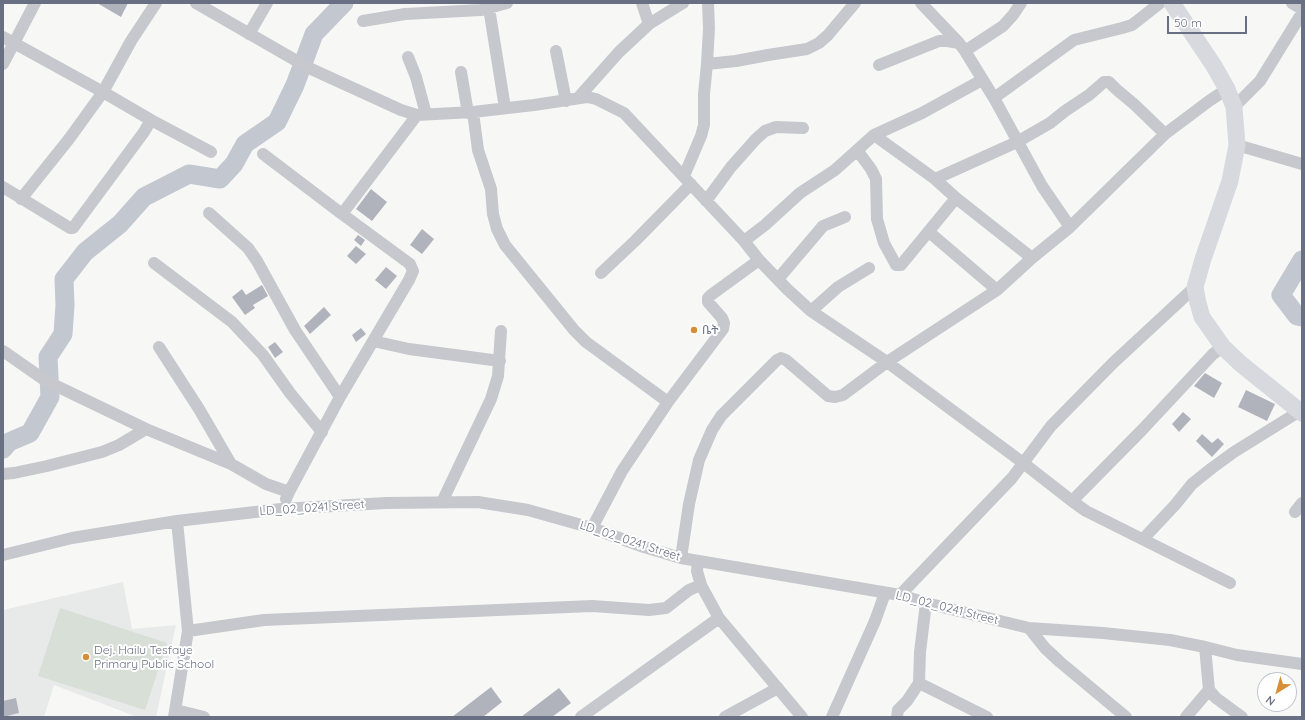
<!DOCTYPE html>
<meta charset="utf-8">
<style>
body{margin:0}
#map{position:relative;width:1305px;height:720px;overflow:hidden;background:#f7f8f6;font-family:Quicksand,sans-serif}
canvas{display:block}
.frame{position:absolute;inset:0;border:4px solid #6a7084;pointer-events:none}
.north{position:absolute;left:1257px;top:672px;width:40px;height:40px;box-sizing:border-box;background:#fff;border:1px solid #c3c6ce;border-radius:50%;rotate:217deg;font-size:11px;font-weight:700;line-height:16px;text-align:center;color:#6a7084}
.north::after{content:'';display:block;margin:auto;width:14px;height:18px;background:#d68f38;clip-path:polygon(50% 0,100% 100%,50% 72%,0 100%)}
.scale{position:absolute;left:1167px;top:16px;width:80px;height:18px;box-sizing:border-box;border:2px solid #6a7084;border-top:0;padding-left:5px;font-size:12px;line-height:14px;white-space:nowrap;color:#6a7084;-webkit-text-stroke:3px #fff;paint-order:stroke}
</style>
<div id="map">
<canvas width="1305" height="720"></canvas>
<div class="frame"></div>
<div class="north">N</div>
<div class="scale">50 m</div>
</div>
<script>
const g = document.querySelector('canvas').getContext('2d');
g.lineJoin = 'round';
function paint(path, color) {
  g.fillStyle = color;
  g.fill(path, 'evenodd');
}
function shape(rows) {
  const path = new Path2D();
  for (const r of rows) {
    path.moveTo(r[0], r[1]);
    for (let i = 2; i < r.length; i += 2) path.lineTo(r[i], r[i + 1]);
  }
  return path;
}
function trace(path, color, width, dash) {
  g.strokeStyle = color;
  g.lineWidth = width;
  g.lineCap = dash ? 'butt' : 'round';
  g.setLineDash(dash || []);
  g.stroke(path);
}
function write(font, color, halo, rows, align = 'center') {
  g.font = font + ' Quicksand,"Noto Sans Ethiopic",sans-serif';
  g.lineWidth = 4;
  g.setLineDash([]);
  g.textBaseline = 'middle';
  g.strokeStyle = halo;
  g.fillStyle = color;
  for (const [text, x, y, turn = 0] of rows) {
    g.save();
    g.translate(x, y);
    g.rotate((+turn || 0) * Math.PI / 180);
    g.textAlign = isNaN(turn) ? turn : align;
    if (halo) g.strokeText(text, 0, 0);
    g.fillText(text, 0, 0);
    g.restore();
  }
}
const built = shape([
 [123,582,132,629,176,625,156,717,137,717,54,685,44,717,3,717,3,610]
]);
const green = shape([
 [60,608,167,643,145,710,38,676]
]);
const river = shape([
 [1302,260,1281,295,1297,316,1302,317],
 [3,449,9,442,30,433,50,397,48,357,63,334,65,305,64,279,85,252,120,224,144,197,189,174,220,179,234,164,245,144,277,122,295,85,314,34,344,3]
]);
const building = shape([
 [97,3,128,3,121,17],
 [371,189,387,202,372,221,356,209],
 [422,229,434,239,422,254,410,245],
 [358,235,365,240,361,246,354,240],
 [356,246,366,254,356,264,347,256],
 [386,267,397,276,386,289,375,280],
 [262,285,268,296,253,305,255,308,245,315,232,297,242,289,246,295],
 [324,307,331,315,310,334,304,326],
 [361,328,366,334,356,342,352,335],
 [275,342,283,352,275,358,268,347],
 [1205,373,1222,383,1214,398,1194,386],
 [1246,390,1275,404,1267,421,1238,407],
 [1183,412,1191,419,1179,432,1172,424],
 [1202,434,1212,443,1218,438,1224,444,1212,457,1196,441],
 [491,687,502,702,483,717,452,717],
 [559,688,571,703,552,717,521,717],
 [16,698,19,713,3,717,3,701]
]);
const street = shape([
 [196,3,309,68,401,110,417,115,473,112,534,105,587,97,596,99,624,113,744,241,759,260,787,289,811,311,887,362,1022,462,1072,501,1142,430,1213,354,1223,347],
 [642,3,649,24,683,3],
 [921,3,959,43,965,51,994,98,1042,186,1070,227],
 [1292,3,1302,9],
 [489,8,505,108],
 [363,21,405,14,481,10,507,3],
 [249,34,267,3],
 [3,37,103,92,151,120,211,152],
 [556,51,566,101],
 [965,51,1003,26,1013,15,1021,3],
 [408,57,416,77,426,114],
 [3,64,35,3],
 [707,64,736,61,768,55,807,49,819,43,828,35,855,3],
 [879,65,939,41,947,41,959,43],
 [461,72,468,113],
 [578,98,619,52,649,24],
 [994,98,1074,40,1122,28,1132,25,1160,3],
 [1234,107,1260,81,1302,13],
 [473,112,478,150,491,189,493,214,497,229,505,245,574,330,586,342,668,402,622,471,592,528],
 [874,135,935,179,956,198,1032,258],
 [1237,145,1302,164],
 [857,150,871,169,876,179,877,219,884,243,896,265,901,265,956,198],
 [263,154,342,214],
 [684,176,701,136,704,125,704,94,707,64,709,28,708,3],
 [935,179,1017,142,1050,123,1065,111,1089,95,1104,82,1109,82,1116,89,1135,105,1165,134],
 [3,187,70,228,73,228,144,132,151,120],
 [21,199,69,139,103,92,131,41,156,3],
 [706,201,731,167,756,139,765,131,776,127,803,128],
 [209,213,248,248,257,261,295,330,340,397],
 [929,232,997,290],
 [744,241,765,225,800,193,835,170,874,135,922,113,982,80],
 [154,263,232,322,263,355,290,393,322,432],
 [601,273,635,241,691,184],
 [778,279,823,226,845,217],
 [811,311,838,287,869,268],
 [373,341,409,349,500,361],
 [159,347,199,409,231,464],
 [3,351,46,381,146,429,231,464,266,484,289,492,286,499],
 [668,402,723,329,724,323,722,318,708,302,708,298,711,295,759,260],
 [3,474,14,473,47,466,102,452,119,445,146,429],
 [289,492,340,397,409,280,413,271,410,264,342,214,417,115],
 [1072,501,1086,511,1230,583],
 [442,502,491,399,498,376,501,331],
 [1295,512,1302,503],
 [1143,539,1175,505,1192,484,1212,468,1234,452,1300,411],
 [3,555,72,538,177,521,281,509,386,503,478,502,528,510,592,528,644,547,681,558,900,595,926,603,1029,628,1103,633,1170,640,1205,647,1237,655,1302,664],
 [681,558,689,504,699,460,712,430,721,416,777,360,781,358,786,360,828,396,835,397,843,395,887,362,997,290,1032,258,1070,227,1165,134,1209,101,1227,89],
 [698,561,697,571,701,585,719,618,802,717],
 [900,595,1012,478,1051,426,1113,363,1195,287],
 [926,603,920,652,919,683,987,717],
 [1029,628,1045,648,1060,662,1126,717],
 [188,631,264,620,592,606,649,610,666,608,689,590,701,585],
 [1209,690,1216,698,1242,717],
 [176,710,204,717],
 [174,717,188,631,177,521],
 [581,717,719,618],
 [725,717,778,688],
 [832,717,875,621,885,593],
 [897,717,898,710,907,701,919,683],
 [1186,717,1209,690,1205,647]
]);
const secondary = shape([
 [1172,3,1214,66,1227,89,1234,107,1237,145,1230,181,1203,259,1195,287,1198,303,1202,317,1223,347,1241,364,1302,413]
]);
const markers = [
 [694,330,4,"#d68f38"],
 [86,657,4,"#d68f38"]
];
const poiNames = [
 ["ቤት",702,330],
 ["Dej. Hailu Tesfaye",94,650],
 ["Primary Public School",94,664]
];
const streetNames = [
 ["LD_02_0241 Street",312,508,-4],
 ["LD_02_0241 Street",630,541,18],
 ["LD_02_0241 Street",947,608,14]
];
paint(built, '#e8e9e9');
paint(green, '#d8dfd7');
trace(river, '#c3c7cf', 19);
paint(building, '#b0b3bb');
trace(street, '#c7c8cd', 12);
trace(secondary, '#d8d9df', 17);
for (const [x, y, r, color] of markers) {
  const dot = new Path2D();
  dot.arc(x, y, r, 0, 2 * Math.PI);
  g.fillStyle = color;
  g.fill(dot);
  trace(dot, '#fff', 1.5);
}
write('12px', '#6a7084', '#fff', poiNames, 'left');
write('12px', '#6a7084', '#fff', streetNames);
</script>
